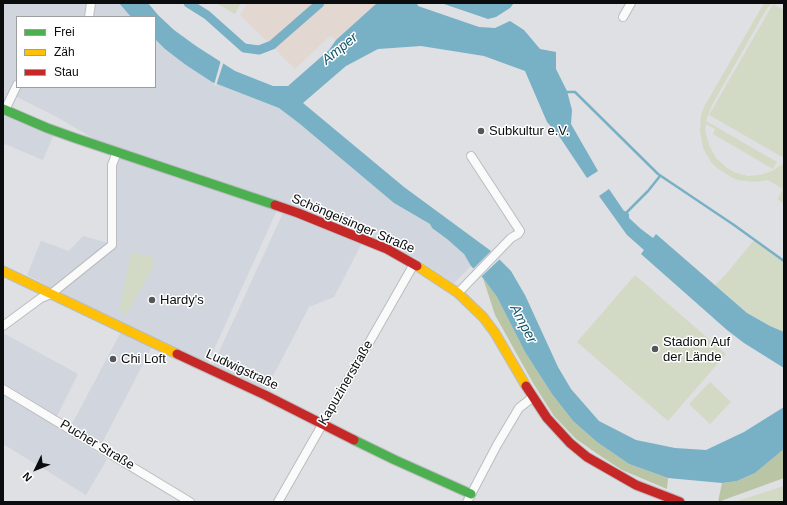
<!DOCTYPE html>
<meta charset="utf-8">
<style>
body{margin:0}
#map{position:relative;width:787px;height:505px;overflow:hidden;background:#dee0e3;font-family:Arial,sans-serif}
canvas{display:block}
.frame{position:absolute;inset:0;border:4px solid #0a0c0e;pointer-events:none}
.legend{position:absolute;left:16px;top:16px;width:140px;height:72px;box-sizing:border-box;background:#fff;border:1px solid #9d9e9f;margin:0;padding:5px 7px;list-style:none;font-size:12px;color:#0a0c0e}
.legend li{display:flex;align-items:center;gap:8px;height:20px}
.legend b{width:20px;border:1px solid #9d9e9f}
.north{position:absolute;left:16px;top:449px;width:40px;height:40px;-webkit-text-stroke:3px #fff;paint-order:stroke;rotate:227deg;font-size:11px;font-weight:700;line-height:16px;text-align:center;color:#0a0c0e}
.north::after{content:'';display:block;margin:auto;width:14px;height:18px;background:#0a0c0e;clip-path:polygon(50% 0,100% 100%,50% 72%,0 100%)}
</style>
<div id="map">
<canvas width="787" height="505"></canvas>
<div class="frame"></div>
<ul class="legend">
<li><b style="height:5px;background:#4caf50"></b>Frei</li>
<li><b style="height:5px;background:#ffc107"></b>Zäh</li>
<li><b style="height:5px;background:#c62828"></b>Stau</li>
</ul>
<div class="north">N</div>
</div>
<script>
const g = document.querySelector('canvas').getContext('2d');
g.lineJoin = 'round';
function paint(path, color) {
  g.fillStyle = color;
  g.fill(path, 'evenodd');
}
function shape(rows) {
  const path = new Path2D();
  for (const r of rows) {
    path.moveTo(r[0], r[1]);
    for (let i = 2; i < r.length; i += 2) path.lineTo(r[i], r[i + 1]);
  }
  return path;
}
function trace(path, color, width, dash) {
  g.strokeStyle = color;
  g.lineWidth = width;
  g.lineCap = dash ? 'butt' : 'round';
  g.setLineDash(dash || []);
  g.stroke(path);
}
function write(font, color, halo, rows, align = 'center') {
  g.font = font + ' Arial,sans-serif';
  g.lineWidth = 3;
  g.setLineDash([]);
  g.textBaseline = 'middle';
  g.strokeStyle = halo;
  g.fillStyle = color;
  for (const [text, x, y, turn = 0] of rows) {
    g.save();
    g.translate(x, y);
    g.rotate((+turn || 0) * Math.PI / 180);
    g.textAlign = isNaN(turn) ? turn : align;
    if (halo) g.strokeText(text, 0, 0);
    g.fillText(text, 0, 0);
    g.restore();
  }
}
const built = shape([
 [3,3,89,3,86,17,17,17,17,81,7,101,3,99],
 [95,3,119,3,131,17,93,17],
 [155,39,165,49,212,82,279,108,300,124,394,203,430,224,432,228,447,239,464,254,471,266,454,283,416,258,359,232,283,203,176,166,96,140,55,116,15,96,19,87,155,87],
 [3,114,53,136,43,160,5,144,3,148],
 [112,153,277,210,206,367,27,275,41,241,69,251,83,236,112,244],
 [283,213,362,243,334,297,309,307,263,395,211,369],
 [121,332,152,347,102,443,72,424],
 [3,333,78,374,57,416,3,383],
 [3,393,107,459,86,495,3,444]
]);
const industrial = shape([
 [247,3,377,3,336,40,330,36,295,69,240,15]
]);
const green = shape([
 [216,3,241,3,235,14],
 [764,3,772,3,766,10,712,105,706,121,777,162,773,169,713,134,715,129,706,124,705,130,709,145,716,158,727,168,734,172,748,176,760,175,772,171,784,163,784,204,778,199,783,189,768,180,755,182,738,180,731,177,717,168,711,162,703,148,700,131,701,115,704,107],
 [773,4,784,10,784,158,709,115],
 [754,240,784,261,784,332,770,326,747,313,715,285,726,274],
 [131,253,151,256,154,265,126,315,120,308],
 [635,275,726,354,668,421,577,342],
 [710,382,731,402,710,424,689,404],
 [784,486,784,502,734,502]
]);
const forest = shape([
 [483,278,497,297,525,352,552,394,573,421,597,442,629,464,668,478,667,489,622,470,602,457,576,439,554,416,533,383,495,315],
 [784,449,784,478,718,502,722,483,737,481,755,473]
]);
const water = shape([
 [119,3,148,3,158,15,174,30,196,46,235,71,273,86,288,86,329,50,336,40,377,3,417,3,418,6,479,27,495,28,510,21,524,30,540,49,556,52,556,69,567,91,572,110,571,124,598,171,587,178,559,136,547,122,525,71,484,56,421,46,378,49,346,66,303,103,404,187,491,251,511,271,525,295,558,367,571,389,599,421,636,440,675,448,706,450,744,432,784,407,784,449,755,473,737,481,722,483,668,478,629,464,597,442,573,421,552,394,525,352,497,297,483,278,471,266,464,254,447,239,432,228,430,224,394,203,300,124,279,108,212,82,186,65,165,49,155,39,155,17,131,17],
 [441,3,514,3,510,8,496,17,488,19],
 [609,189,624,211,625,211,629,214,629,218,641,229,653,238,656,234,747,313,770,326,784,332,784,368,744,343,727,330,641,254,644,250,627,235,599,196]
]);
const pier = shape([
 [221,60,224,61,216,86,214,85],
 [493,249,501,258,480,278,472,270]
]);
const stream = shape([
 [564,92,575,92,658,174,734,225,784,261],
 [627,212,648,191,660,176]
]);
const canal = shape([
 [188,3,207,15,244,48,259,50,272,45,320,3]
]);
const street = shape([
 [89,17,91,3],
 [623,17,631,3],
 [5,110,17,85],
 [458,293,511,238,518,234,520,231,471,156],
 [3,326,41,298,51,294,112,245,112,165,117,152],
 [3,389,190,502],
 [278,502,414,264],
 [467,502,497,445,519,408,533,397]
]);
const fast = shape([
 [3,109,47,128,75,138,275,205],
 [354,440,395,460,471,494]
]);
const slow = shape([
 [417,266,458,293,483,317,495,333,526,386],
 [3,271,177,354]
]);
const jam = shape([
 [275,205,298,213,387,249,417,266],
 [177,354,265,395,354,440],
 [526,386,547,418,570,443,587,457,636,485,680,502]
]);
const markers = [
 [481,131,4,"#545659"],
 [152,300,4,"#545659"],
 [655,349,4,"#545659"],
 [113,359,4,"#545659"]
];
const poiNames = [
 ["Subkultur e.V.",489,131],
 ["Hardy's",160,300],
 ["Stadion Auf",663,342],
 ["der Lände",663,357],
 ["Chi Loft",121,359]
];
const streetNames = [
 ["Schöngeisinger Straße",353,224,23],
 ["Ludwigstraße",242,370,25],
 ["Kapuzinerstraße",346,383,-60],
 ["Pucher Straße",97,445,31]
];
const waterNames = [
 ["Amper",340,49,-39],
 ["Amper",523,324,62]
];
paint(built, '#d0d5de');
paint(industrial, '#e2d8d1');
paint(green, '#d2dac5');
paint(forest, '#b9c5a4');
paint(water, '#78b0c5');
paint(pier, '#dee0e3');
trace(stream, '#78b0c5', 2.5);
trace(canal, '#78b0c5', 9);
trace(street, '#bbbcbf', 10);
trace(fast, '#bbbcbf', 11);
trace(slow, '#bbbcbf', 11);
trace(jam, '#bbbcbf', 11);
trace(street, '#fafafb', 8);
trace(fast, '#4caf50', 9);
trace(slow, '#ffc107', 9);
trace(jam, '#c62828', 9);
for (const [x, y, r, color] of markers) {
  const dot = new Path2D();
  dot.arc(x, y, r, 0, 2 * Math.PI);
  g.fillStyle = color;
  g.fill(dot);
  trace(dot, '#fff', 1.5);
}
write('13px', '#0a0c0e', '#fff', poiNames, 'left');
write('13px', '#0a0c0e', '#fff', streetNames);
write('italic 14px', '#115468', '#fff', waterNames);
</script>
